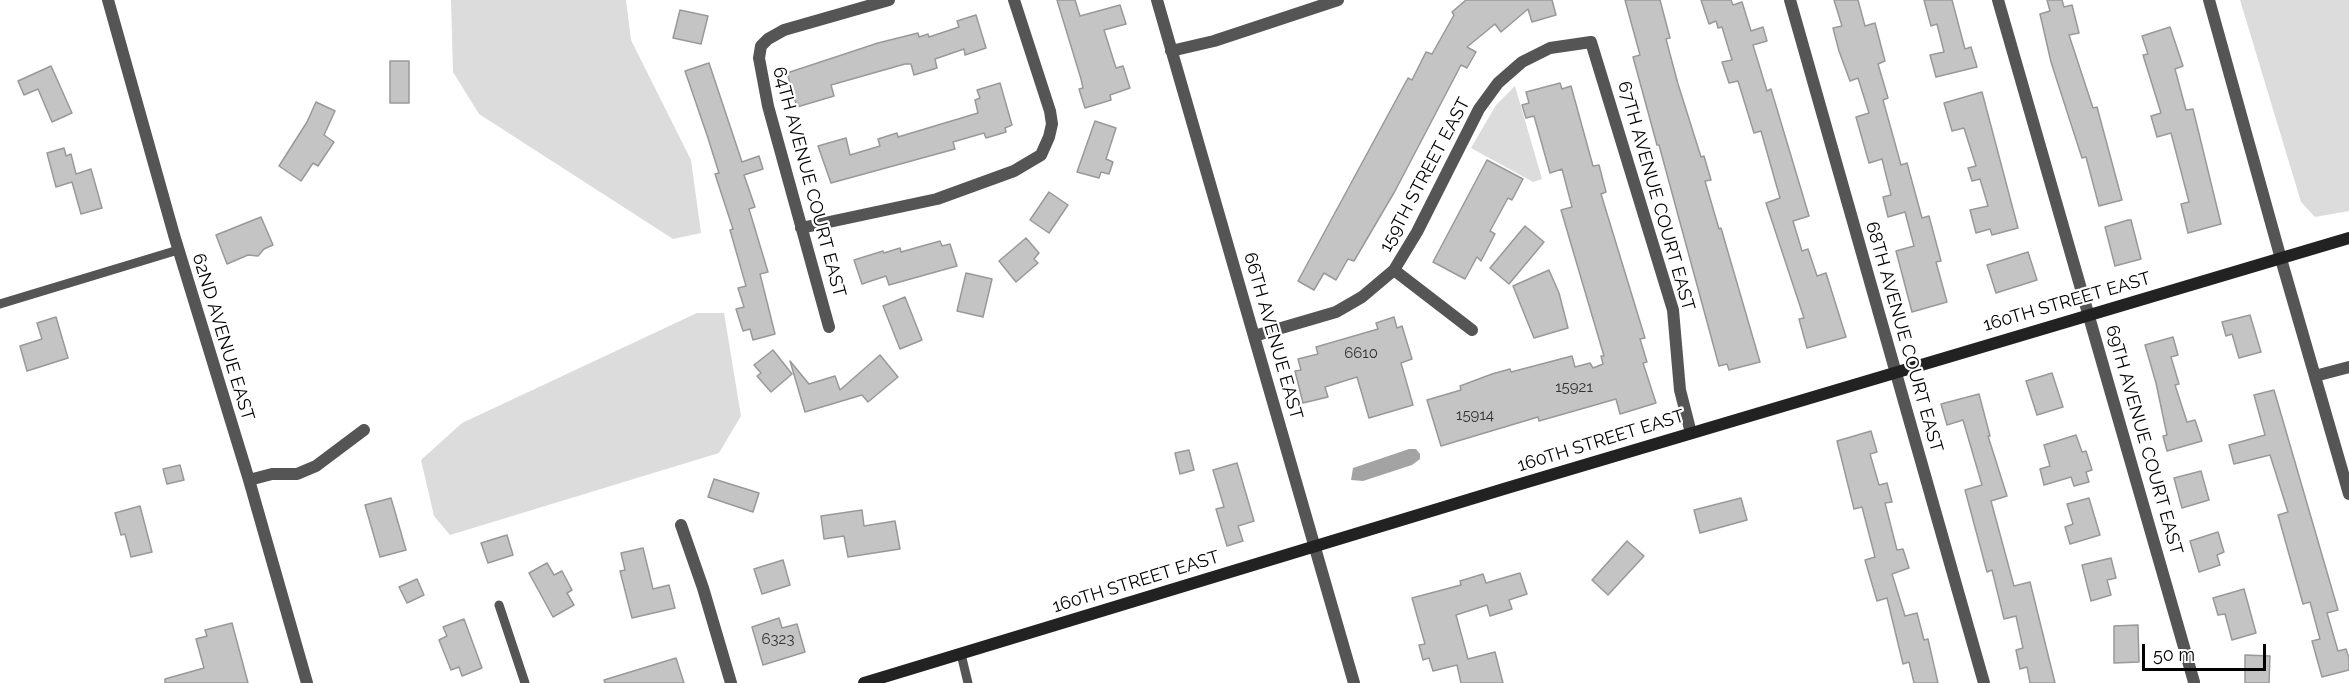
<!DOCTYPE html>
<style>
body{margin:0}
#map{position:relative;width:2349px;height:683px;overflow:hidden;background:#fff;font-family:Raleway,sans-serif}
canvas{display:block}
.scale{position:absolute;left:2142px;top:644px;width:124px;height:27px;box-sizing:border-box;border:3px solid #000;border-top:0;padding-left:8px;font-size:18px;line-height:21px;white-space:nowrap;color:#000;-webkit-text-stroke:4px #fff;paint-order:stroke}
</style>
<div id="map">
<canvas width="2349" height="683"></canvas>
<div class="scale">50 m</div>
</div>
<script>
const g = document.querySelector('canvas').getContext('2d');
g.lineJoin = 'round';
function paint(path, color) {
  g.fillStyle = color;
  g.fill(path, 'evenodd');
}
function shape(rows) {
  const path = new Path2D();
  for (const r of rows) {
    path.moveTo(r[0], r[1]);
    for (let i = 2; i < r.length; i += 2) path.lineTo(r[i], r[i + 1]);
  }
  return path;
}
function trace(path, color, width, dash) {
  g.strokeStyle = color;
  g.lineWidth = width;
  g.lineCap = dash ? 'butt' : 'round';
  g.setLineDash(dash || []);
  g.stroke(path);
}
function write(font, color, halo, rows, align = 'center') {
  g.font = font + ' Raleway,sans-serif';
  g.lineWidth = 4.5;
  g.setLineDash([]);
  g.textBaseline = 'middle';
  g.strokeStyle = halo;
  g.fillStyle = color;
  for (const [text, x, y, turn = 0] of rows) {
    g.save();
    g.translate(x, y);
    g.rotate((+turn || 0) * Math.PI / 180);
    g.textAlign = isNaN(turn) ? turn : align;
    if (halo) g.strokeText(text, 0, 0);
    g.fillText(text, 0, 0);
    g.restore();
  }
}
const green = shape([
 [451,0,626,0,631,40,691,160,701,233,673,239,479,114,453,72],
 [2240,0,2349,0,2349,211,2315,217,2301,202],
 [1515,86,1542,179,1533,182,1471,148,1496,105],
 [697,313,724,313,741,416,719,453,450,535,434,516,421,460,462,423]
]);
const water = shape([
 [1409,449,1416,449,1420,454,1420,459,1412,465,1363,481,1351,480,1353,468]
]);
const building = shape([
 [1057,0,1075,0,1080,16,1120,5,1126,24,1104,30,1116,68,1123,66,1130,88,1110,95,1111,100,1085,108,1079,89,1083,88,1081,79,1057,0],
 [1466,0,1552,0,1556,15,1532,22,1528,9,1501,32,1495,24,1467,47,1476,52,1467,68,1461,65,1395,191,1354,261,1348,259,1336,280,1324,273,1314,290,1298,281,1408,78,1412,80,1426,52,1432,54,1454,15,1452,12,1466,0],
 [1625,0,1660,0,1670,38,1666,39,1678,84,1701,157,1704,156,1711,180,1705,181,1719,229,1721,228,1760,362,1729,370,1727,364,1719,366,1659,145,1657,145,1633,57,1640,55,1625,0],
 [1701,0,1731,0,1733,5,1742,2,1751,31,1763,27,1767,41,1753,45,1767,91,1771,89,1809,216,1793,221,1802,251,1808,249,1817,276,1826,273,1846,337,1807,348,1799,319,1804,318,1766,203,1780,198,1761,131,1754,133,1738,81,1729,83,1722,62,1732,60,1722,27,1718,28,1716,21,1709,24,1701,0],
 [1834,0,1858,0,1865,26,1875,23,1885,61,1878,64,1888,98,1883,100,1901,165,1907,163,1922,218,1929,216,1941,261,1936,262,1947,302,1912,312,1896,251,1914,246,1905,212,1888,217,1883,197,1891,195,1882,159,1869,163,1856,117,1869,113,1858,78,1850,81,1839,51,1833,28,1842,26,1834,0],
 [1924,0,1952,0,1965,49,1971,47,1977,67,1936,77,1930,55,1944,52,1937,24,1931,26,1924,0],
 [2047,0,2062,0,2064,7,2072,5,2079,33,2069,35,2093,108,2097,107,2122,200,2099,206,2086,157,2082,158,2051,62,2040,14,2050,11,2047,0],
 [680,10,708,16,701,44,673,38,680,10],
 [976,15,986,48,965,55,964,49,935,59,937,68,914,75,911,64,905,64,831,85,834,96,797,107,787,73,878,43,918,33,919,37,928,34,929,37,959,27,957,21,976,15],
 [2170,27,2183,66,2175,69,2186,110,2193,109,2221,224,2188,233,2181,204,2189,202,2171,133,2157,137,2151,116,2161,113,2143,55,2148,54,2142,36,2170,27],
 [390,61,409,61,409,103,390,103,390,61],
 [709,63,742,162,759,156,763,169,744,175,755,207,749,209,768,272,760,274,775,334,753,340,750,329,743,331,736,309,744,307,738,288,746,286,730,230,733,229,715,174,719,173,707,135,685,71,709,63],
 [51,66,72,113,52,122,38,89,24,95,18,81,51,66],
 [1000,83,1012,125,1005,128,1006,132,986,138,984,133,953,142,955,149,831,183,818,146,846,138,850,155,880,146,878,139,897,133,898,137,978,113,975,100,980,98,977,90,1000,83],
 [1560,83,1562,89,1571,86,1593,166,1599,165,1606,192,1601,194,1645,338,1640,339,1647,362,1643,363,1656,403,1620,414,1616,399,1539,421,1538,417,1441,446,1427,400,1461,390,1460,386,1492,374,1510,369,1511,372,1572,356,1575,367,1590,363,1593,368,1603,364,1601,356,1604,356,1561,210,1572,207,1562,169,1550,173,1534,116,1526,118,1522,105,1529,103,1526,92,1560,83],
 [1982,92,2018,228,1992,235,1990,229,1976,233,1970,210,1988,206,1980,179,1972,181,1968,168,1976,166,1964,128,1952,131,1944,103,1982,92],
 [316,102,335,111,324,135,334,142,318,166,313,163,301,181,279,166,307,122,316,102],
 [1095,121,1116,128,1106,159,1113,162,1109,174,1101,172,1099,178,1077,172,1095,121],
 [64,148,66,156,71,154,76,174,91,169,102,208,81,214,72,182,56,187,47,153,64,148],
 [1487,160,1523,179,1512,200,1508,198,1490,231,1495,234,1481,261,1477,257,1465,279,1433,262,1487,160],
 [1049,192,1068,205,1049,233,1030,220,1049,192],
 [261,217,273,245,264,249,258,256,248,255,227,264,216,235,261,217],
 [2128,220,2131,220,2141,259,2115,266,2105,227,2128,220],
 [1525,226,1544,242,1509,284,1490,268,1525,226],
 [1026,238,1039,253,1034,259,1038,263,1016,282,999,261,1026,238],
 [940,241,942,246,950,244,957,266,889,285,886,276,862,284,854,260,883,251,884,253,900,248,901,252,940,241],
 [2028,252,2037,280,1996,293,1987,265,2028,252],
 [1549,270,1559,293,1568,328,1534,338,1513,286,1549,270],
 [966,273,992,279,983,317,957,311,966,273],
 [905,297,922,340,900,349,883,306,905,297],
 [2250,315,2261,352,2239,358,2232,334,2226,336,2222,322,2250,315],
 [56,317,68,358,27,371,20,346,42,339,37,323,56,317],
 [1394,317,1397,328,1402,326,1412,359,1401,363,1413,405,1369,418,1357,377,1325,387,1328,397,1303,403,1295,371,1301,370,1298,359,1318,354,1316,347,1378,329,1376,323,1394,317],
 [2173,337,2178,355,2171,357,2179,384,2175,385,2187,422,2195,420,2202,441,2167,451,2163,436,2167,435,2156,383,2145,345,2173,337],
 [773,350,792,374,771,392,757,376,761,373,754,365,773,350],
 [880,355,898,377,868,402,862,395,805,412,790,361,809,384,835,376,840,390,880,355],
 [2052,373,2063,407,2037,415,2026,381,2052,373],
 [2274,390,2338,610,2327,613,2338,651,2346,649,2349,658,2349,670,2322,677,2312,641,2320,639,2310,602,2303,604,2278,515,2288,512,2270,455,2234,464,2229,445,2265,435,2254,395,2274,390],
 [1979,394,1990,436,1988,436,2007,496,1991,501,2014,586,2030,582,2055,683,2030,683,2027,667,2020,669,2016,650,2023,648,2016,616,2004,619,1992,570,1987,572,1965,490,1982,485,1963,420,1947,425,1941,404,1979,394],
 [1871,431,1877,452,1870,454,1879,485,1887,483,1892,502,1885,503,1897,550,1903,549,1909,568,1892,574,1905,616,1917,613,1924,640,1928,639,1938,683,1914,683,1909,662,1903,664,1887,598,1877,601,1865,560,1875,557,1862,507,1854,509,1837,441,1871,431],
 [2076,435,2082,452,2086,451,2092,470,2086,472,2089,482,2074,486,2071,477,2044,485,2040,469,2050,466,2044,445,2076,435],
 [1189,450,1194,470,1180,474,1175,453,1189,450],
 [1237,463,1254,521,1238,526,1243,541,1227,546,1216,509,1224,507,1213,470,1237,463],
 [180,465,184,480,167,484,163,469,180,465],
 [2201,471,2209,500,2182,508,2174,478,2201,471],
 [714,479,759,493,753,512,708,497,714,479],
 [391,498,406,550,380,557,365,505,391,498],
 [1741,498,1747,520,1700,533,1694,510,1741,498],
 [2089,498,2100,535,2070,544,2065,527,2073,524,2067,504,2089,498],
 [140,506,152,552,131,557,125,534,121,535,115,513,140,506],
 [862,510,864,526,895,521,900,549,848,557,844,536,824,539,821,516,862,510],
 [2218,532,2224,552,2217,555,2220,565,2199,572,2190,541,2218,532],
 [507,535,513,555,488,563,481,543,507,535],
 [1627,541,1644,556,1608,595,1592,580,1627,541],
 [643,548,653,589,669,585,675,608,632,618,620,571,625,570,621,553,643,548],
 [2111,558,2116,578,2107,580,2111,595,2091,601,2082,565,2111,558],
 [783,560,790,585,762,594,754,569,783,560],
 [547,563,554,575,562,571,572,590,567,593,574,605,553,617,529,573,547,563],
 [1520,573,1527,594,1509,600,1512,609,1490,616,1487,605,1456,615,1468,659,1495,652,1503,683,1461,683,1457,665,1433,671,1429,658,1423,660,1419,645,1425,644,1412,598,1461,585,1460,581,1483,574,1486,583,1520,573],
 [417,579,424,595,407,603,399,587,417,579],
 [2244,589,2256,633,2232,640,2225,614,2218,615,2213,598,2244,589],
 [779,618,782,628,797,624,805,652,763,665,752,627,779,618],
 [464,619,482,668,462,676,459,667,451,670,439,640,447,636,443,627,464,619],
 [232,623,248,683,165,683,165,679,204,668,196,639,207,636,205,630,232,623],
 [2138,625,2139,662,2114,663,2114,626,2138,625],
 [2245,655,2270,656,2269,683,2245,683,2245,655],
 [676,658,684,683,605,683,604,680,676,658]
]);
const service = shape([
 [0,304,178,250],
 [499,605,525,683],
 [961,654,968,683]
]);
const minor = shape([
 [108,0,174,235,249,480,307,683],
 [1157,0,1354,683],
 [1790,0,1984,683],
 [1998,0,2194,682],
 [1171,51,1214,41,1338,0],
 [801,228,937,199,1014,171,1041,155,1049,137,1052,124,1050,111,1014,0],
 [2281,259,2349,494],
 [1394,270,1472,330],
 [829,327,768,106,759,58,761,46,768,39,784,30,889,0],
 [1254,336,1336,312,1362,297,1394,270,1417,232,1479,109,1498,83,1522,62,1550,48,1591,42,1673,310,1680,390,1691,433],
 [2315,376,2349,367],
 [249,480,272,474,297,474,316,466,364,430],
 [681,525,703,588,731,683]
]);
const tertiary = shape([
 [2209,0,2281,259]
]);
const secondary = shape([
 [864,683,1507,488,2349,238]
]);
const numberNames = [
 ["6610",1361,353],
 ["15921",1574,387],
 ["15914",1475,415],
 ["6323",778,639]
];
const streetNames = [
 ["159TH STREET EAST",1425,175,-62],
 ["64TH AVENUE COURT EAST",809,182,75],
 ["67TH AVENUE COURT EAST",1656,196,74],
 ["160TH STREET EAST",2067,302,-16],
 ["66TH AVENUE EAST",1273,336,74],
 ["62ND AVENUE EAST",223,337,73],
 ["68TH AVENUE COURT EAST",1904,337,74],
 ["69TH AVENUE COURT EAST",2144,440,74],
 ["160TH STREET EAST",1601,441,-17],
 ["160TH STREET EAST",1136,582,-17]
];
paint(green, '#dcdcdc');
paint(water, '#a3a3a3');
paint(building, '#c4c4c4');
trace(building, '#999', 1.5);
trace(service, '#555', 9);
trace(minor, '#555', 12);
trace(tertiary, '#555', 12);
trace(secondary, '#222', 12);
write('15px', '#313131', null, numberNames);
write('18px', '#000', '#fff', streetNames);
</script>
